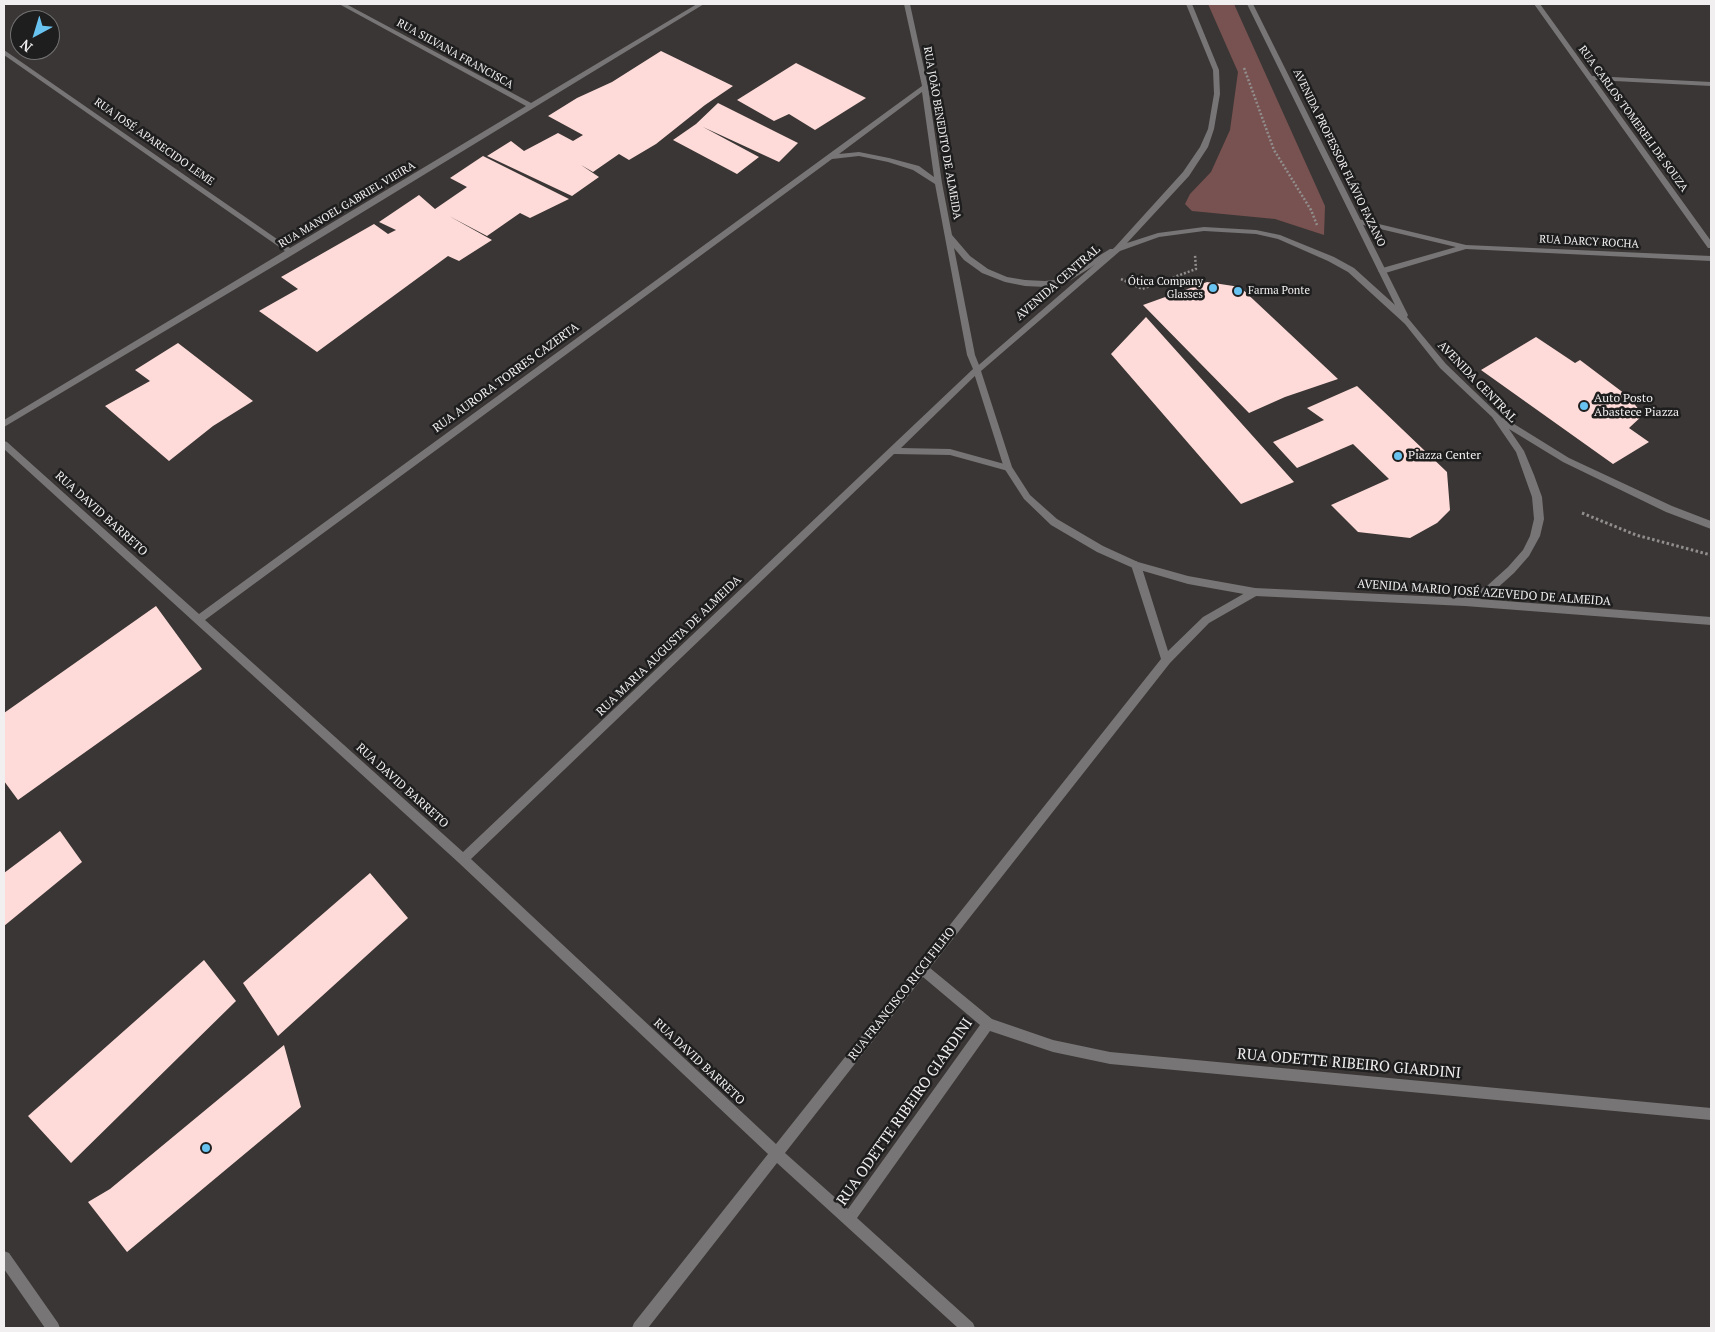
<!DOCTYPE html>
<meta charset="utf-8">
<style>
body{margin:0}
#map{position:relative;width:1715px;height:1332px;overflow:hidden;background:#3a3635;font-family:"PT Serif",serif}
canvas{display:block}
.frame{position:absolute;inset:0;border:5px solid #f1efef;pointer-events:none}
.north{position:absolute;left:10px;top:10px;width:50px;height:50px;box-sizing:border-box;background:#1f1e1e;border:1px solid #737272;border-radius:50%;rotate:219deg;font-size:14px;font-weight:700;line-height:20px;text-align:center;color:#f1efef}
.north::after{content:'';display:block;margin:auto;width:18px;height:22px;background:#69c3f1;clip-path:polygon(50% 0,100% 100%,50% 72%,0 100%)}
</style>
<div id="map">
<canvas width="1715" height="1332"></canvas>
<div class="frame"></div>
<div class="north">N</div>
</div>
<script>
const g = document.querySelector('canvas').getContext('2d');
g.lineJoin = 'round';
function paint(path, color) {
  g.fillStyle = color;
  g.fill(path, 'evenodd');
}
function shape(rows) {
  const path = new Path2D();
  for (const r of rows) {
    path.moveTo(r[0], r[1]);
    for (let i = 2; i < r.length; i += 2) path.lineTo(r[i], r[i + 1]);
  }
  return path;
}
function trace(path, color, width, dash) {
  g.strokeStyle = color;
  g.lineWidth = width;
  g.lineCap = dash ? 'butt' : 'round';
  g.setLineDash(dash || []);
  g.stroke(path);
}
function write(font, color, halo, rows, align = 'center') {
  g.font = font + ' "PT Serif","Noto Sans KR",serif';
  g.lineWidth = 5;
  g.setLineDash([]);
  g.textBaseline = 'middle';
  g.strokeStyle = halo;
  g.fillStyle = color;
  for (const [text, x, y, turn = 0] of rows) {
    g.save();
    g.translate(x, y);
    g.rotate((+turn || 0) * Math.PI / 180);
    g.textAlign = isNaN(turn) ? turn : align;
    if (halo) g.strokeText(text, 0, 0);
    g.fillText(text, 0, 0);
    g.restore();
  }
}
const green = shape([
 [1208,4,1234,4,1325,206,1324,235,1275,219,1192,211,1185,204,1190,194,1211,172,1230,130,1238,72]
]);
const building = shape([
 [661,51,733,86,705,105,656,144,629,160,619,154,593,172,581,165,599,177,572,196,487,156,511,141,524,151,558,133,573,141,583,135,548,116,577,98,612,82],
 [796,63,866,98,815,130,789,114,774,121,737,100],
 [718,103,798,143,779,162,703,127,759,157,737,174,673,140,696,124],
 [483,156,569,199,530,218,520,213,487,236,449,216,492,240,459,261,448,256,317,352,259,311,298,289,281,277,374,224,388,234,396,230,379,222,419,195,435,209,467,187,450,178],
 [1207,282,1240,287,1338,379,1285,397,1249,413,1143,305],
 [1146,317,1294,482,1241,504,1111,354],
 [1536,337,1575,363,1580,360,1629,397,1643,415,1629,428,1649,442,1613,464,1481,370],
 [178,343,253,401,213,426,169,461,105,406,150,381,135,370],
 [1357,386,1447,472,1450,510,1437,523,1410,538,1358,532,1331,505,1389,479,1353,444,1297,468,1273,442,1324,420,1307,408],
 [156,606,202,669,18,800,4,781,4,713],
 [60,831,82,862,4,926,4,873],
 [370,873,408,918,278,1036,243,983],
 [204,960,236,1001,71,1163,28,1116],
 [284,1045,301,1107,127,1252,88,1202,110,1189]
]);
const pathFar1 = shape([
 [1244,68,1274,150,1311,210,1317,225],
 [1121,279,1142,289,1196,269,1195,255]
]);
const path = shape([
 [1582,513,1636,535,1711,555]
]);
const minor = shape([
 [339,4,346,4,531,103,697,4,704,4,294,254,4,427,4,420,285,251,4,55,4,50,290,248,526,106,339,4],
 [904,4,910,4,928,87,942,183,952,235,970,256,988,269,1007,277,1025,280,1045,281,1061,279,1110,249,1116,249,1117,251,1066,283,1045,287,1025,286,1005,282,982,273,964,260,954,248,975,355,981,370,901,448,950,449,1008,465,1012,468,1008,471,950,455,894,454,471,859,776,1144,1161,659,1131,565,1136,561,1141,565,1168,651,1203,617,1252,589,1258,589,1260,592,1258,595,1209,623,1170,663,930,968,992,1019,1053,1040,1110,1052,1711,1108,1711,1120,1110,1064,1053,1052,990,1031,857,1218,973,1323,975,1328,958,1328,777,1163,648,1328,632,1328,634,1323,768,1154,459,863,4,449,4,441,7,442,199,614,922,86,904,4],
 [922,92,934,177,919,166,889,158,859,152,839,154,922,92],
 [859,156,888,162,913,170,935,184,967,355,973,369,463,852,205,620,832,159,859,156],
 [923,977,980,1025,848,1209,785,1153,923,977],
 [1534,4,1540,4,1592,76,1711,82,1711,86,1595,80,1711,241,1711,248,1708,248,1534,4],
 [1355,219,1358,219,1466,245,1711,256,1711,261,1466,249,1382,274,1378,271,1379,269,1456,247,1355,223,1355,219],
 [4,1251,9,1253,58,1323,60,1328,45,1328,4,1269,4,1251]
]);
const tertiary = shape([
 [1186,4,1192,4,1219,70,1220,94,1214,129,1208,147,1189,176,1127,243,1158,233,1204,227,1256,230,1280,235,1334,257,1354,268,1395,305,1247,4,1253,4,1408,315,1407,317,1446,364,1502,418,1506,419,1569,458,1672,506,1711,521,1711,529,1666,512,1563,462,1509,429,1524,451,1534,475,1542,497,1544,519,1540,536,1529,556,1514,573,1494,591,1479,599,1711,617,1711,625,1465,606,1255,596,1188,584,1133,568,1097,552,1051,525,1024,499,1004,468,973,370,1115,247,1183,172,1200,147,1208,129,1214,94,1213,70,1186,4],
 [1204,231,1256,234,1278,239,1328,261,1348,272,1405,324,1440,368,1492,417,1516,452,1532,497,1534,519,1530,536,1523,550,1508,567,1488,585,1464,598,1255,588,1188,576,1138,562,1103,546,1057,519,1030,495,1012,467,981,371,1120,251,1159,237,1204,231]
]);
const markers = [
 [1213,288,5,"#69c3f1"],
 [1238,291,5,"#69c3f1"],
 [1584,406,5,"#69c3f1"],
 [1398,456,5,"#69c3f1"],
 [206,1148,5,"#69c3f1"]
];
const farStreetnames = [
 ["RUA SILVANA FRANCISCA",455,54,29],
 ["RUA CARLOS TOMERELI DE SOUZA",1633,119,54],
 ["RUA JOÃO BENEDITO DE ALMEIDA",942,133,80],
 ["RUA JOSÉ APARECIDO LEME",154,142,35],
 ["AVENIDA PROFESSOR FLÁVIO FAZANO",1339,158,64],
 ["RUA MANOEL GABRIEL VIEIRA",347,205,-31],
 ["RUA DARCY ROCHA",1589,242,3]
];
const farPoinames = [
 ["Ótica Company",1203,282],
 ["Glasses",1203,295],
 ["Farma Ponte",1248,291,"left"]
];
const streetNames = [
 ["AVENIDA CENTRAL",1058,283,-41],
 ["RUA AURORA TORRES CAZERTA",506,378,-36],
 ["AVENIDA CENTRAL",1477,382,46],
 ["RUA DAVID BARRETO",101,514,42],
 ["AVENIDA MARIO JOSÉ AZEVEDO DE ALMEIDA",1484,593,4],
 ["RUA MARIA AUGUSTA DE ALMEIDA",669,646,-44],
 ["RUA DAVID BARRETO",402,786,42],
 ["RUA FRANCISCO RICCI FILHO",902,994,-52],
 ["RUA DAVID BARRETO",699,1062,43]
];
const poiNames = [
 ["Auto Posto",1594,399],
 ["Abastece Piazza",1594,413],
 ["Piazza Center",1408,456]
];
const nearStreetnames = [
 ["RUA ODETTE RIBEIRO GIARDINI",1349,1064,5],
 ["RUA ODETTE RIBEIRO GIARDINI",905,1112,-55]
];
const nearPoinames = [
 ["ㅤ",216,1148]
];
paint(green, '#785250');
paint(building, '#fedbd8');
trace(pathFar1, '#918e8e', 2.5, [2, 2]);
trace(path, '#918e8e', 3, [2.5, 2.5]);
paint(minor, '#777575');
paint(tertiary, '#777575');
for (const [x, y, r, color] of markers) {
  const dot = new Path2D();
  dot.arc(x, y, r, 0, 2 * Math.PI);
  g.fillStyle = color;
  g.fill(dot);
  trace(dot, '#1f1e1e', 2);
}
write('11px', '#f1efef', '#1f1e1e', farStreetnames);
write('11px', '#f1efef', '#1f1e1e', farPoinames, 'right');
write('12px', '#f1efef', '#1f1e1e', streetNames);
write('12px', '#f1efef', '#1f1e1e', poiNames, 'left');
write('15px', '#f1efef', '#1f1e1e', nearStreetnames);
write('15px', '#f1efef', '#1f1e1e', nearPoinames, 'left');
</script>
